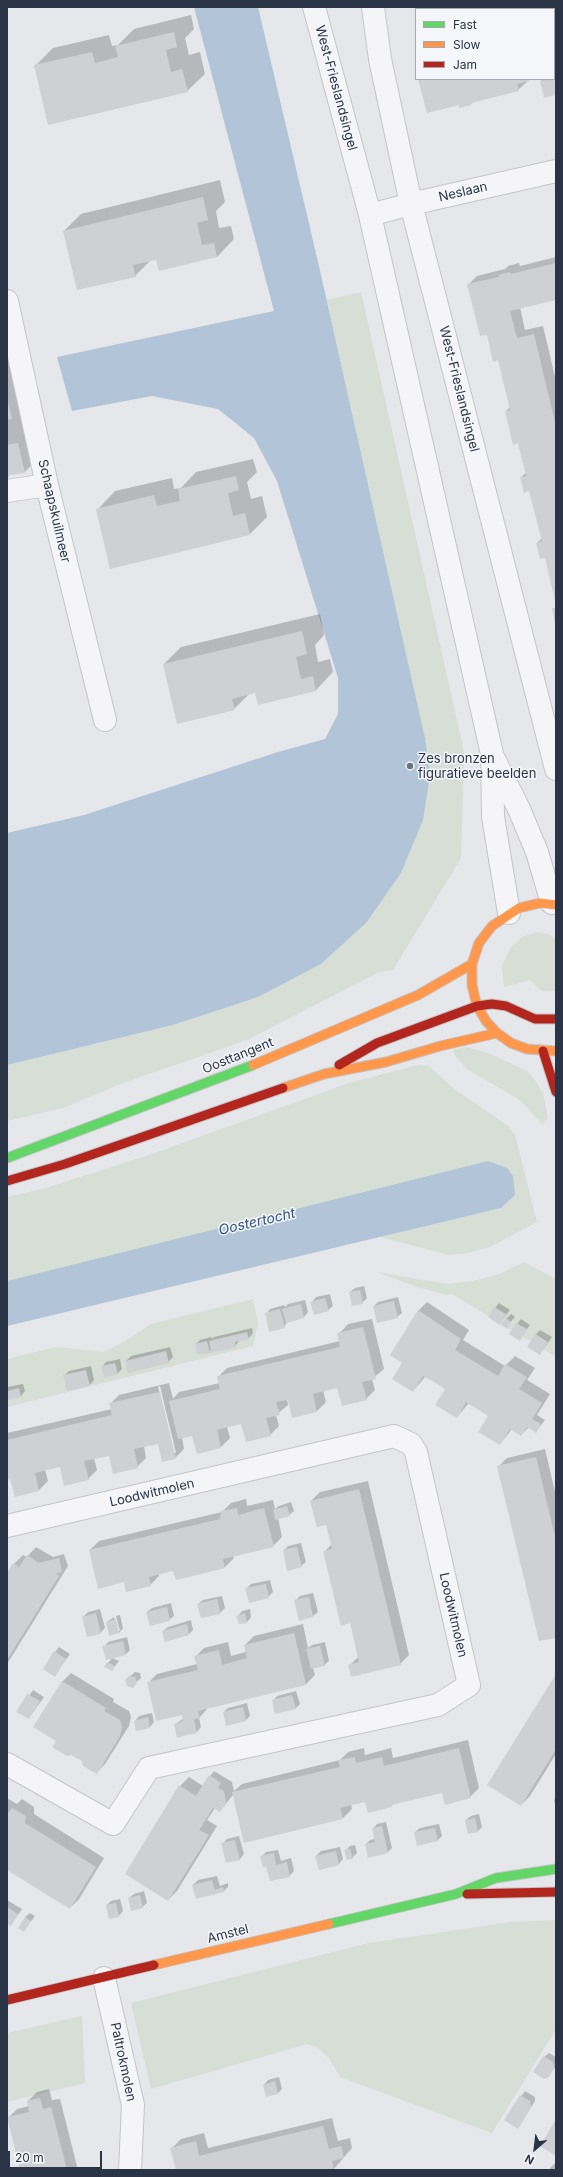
<!DOCTYPE html>
<style>
body{margin:0}
#map{position:relative;width:563px;height:2177px;overflow:hidden;background:#e5e7ea;font-family:Inter,sans-serif}
canvas{display:block}
.frame{position:absolute;inset:0;border:8px solid #293446;pointer-events:none}
.legend{position:absolute;left:415px;top:8px;width:140px;height:72px;box-sizing:border-box;background:#f4f6f9;border:1px solid #a3a8b1;margin:0;padding:5px 7px;list-style:none;font-size:12px;color:#293446}
.legend li{display:flex;align-items:center;gap:8px;height:20px}
.legend b{width:20px;border:1px solid #a3a8b1}
.north{position:absolute;left:515px;top:2129px;width:40px;height:40px;-webkit-text-stroke:3px #f4f6f9;paint-order:stroke;rotate:208deg;font-size:11px;font-weight:700;line-height:16px;text-align:center;color:#293446}
.north::after{content:'';display:block;margin:auto;width:14px;height:18px;background:#293446;clip-path:polygon(50% 0,100% 100%,50% 72%,0 100%)}
.scale{position:absolute;left:8px;top:2151px;width:94px;height:18px;box-sizing:border-box;border:2px solid #293446;border-top:0;padding-left:5px;font-size:12px;line-height:14px;white-space:nowrap;color:#293446;-webkit-text-stroke:3px #f4f6f9;paint-order:stroke}
</style>
<div id="map">
<canvas width="563" height="2177"></canvas>
<div class="frame"></div>
<ul class="legend">
<li><b style="height:5px;background:#63d668"></b>Fast</li>
<li><b style="height:5px;background:#ff974d"></b>Slow</li>
<li><b style="height:5px;background:#b3261e"></b>Jam</li>
</ul>
<div class="north">N</div>
<div class="scale">20 m</div>
</div>
<script>
const g = document.querySelector('canvas').getContext('2d');
g.lineJoin = 'round';
function paint(path, color) {
  g.fillStyle = color;
  g.fill(path, 'evenodd');
}
function shape(rows) {
  const path = new Path2D();
  for (const r of rows) {
    path.moveTo(r[0], r[1]);
    for (let i = 2; i < r.length; i += 2) path.lineTo(r[i], r[i + 1]);
  }
  return path;
}
function trace(path, color, width, dash) {
  g.strokeStyle = color;
  g.lineWidth = width;
  g.lineCap = dash ? 'butt' : 'round';
  g.setLineDash(dash || []);
  g.stroke(path);
}
function write(font, color, halo, rows, align = 'center') {
  g.font = font + ' Inter,sans-serif';
  g.lineWidth = 3;
  g.setLineDash([]);
  g.textBaseline = 'middle';
  g.strokeStyle = halo;
  g.fillStyle = color;
  for (const [text, x, y, turn = 0] of rows) {
    g.save();
    g.translate(x, y);
    g.rotate((+turn || 0) * Math.PI / 180);
    g.textAlign = isNaN(turn) ? turn : align;
    if (halo) g.strokeText(text, 0, 0);
    g.fillText(text, 0, 0);
    g.restore();
  }
}
const green = shape([
 [361,292,464,752,461,858,393,970,379,972,247,1040,123,1083,63,1108,7,1121,7,1065,173,1025,258,997,321,964,366,923,425,738,327,300],
 [537,932,545,933,556,938,556,991,542,991,530,980,504,987,502,966,510,948,522,937],
 [466,1047,488,1053,527,1071,535,1080,543,1093,548,1118,542,1124,520,1100,467,1069,456,1057,453,1050],
 [418,1065,429,1066,453,1088,508,1126,515,1135,537,1222,490,1247,467,1253,449,1255,377,1236,501,1208,488,1161,7,1281,7,1197,46,1188,152,1154,349,1083],
 [524,1262,556,1279,556,1357,452,1294,447,1295,417,1287,377,1272,448,1284,473,1281,500,1274],
 [253,1299,258,1323,253,1346,7,1407,7,1359,56,1347,103,1352,124,1342,151,1324],
 [556,1920,556,2029,492,2133,340,2077,329,2058,317,2047,307,2044,151,2089,131,2003,369,1943,511,1922],
 [82,2016,85,2083,7,2102,7,2033]
]);
const water = shape([
 [194,7,258,7,319,266,425,738,430,775,423,820,401,873,366,923,321,964,258,997,173,1025,7,1065,7,833,84,815,278,752,325,739,338,714,338,678,277,481,254,438,218,409,152,396,72,411,57,357,274,311],
 [488,1161,507,1168,513,1176,515,1195,501,1208,7,1326,7,1281]
]);
const shadow = shape([
 [417,7,469,7,470,9,418,9],
 [522,7,537,7,538,9,523,9],
 [191,15,194,29,185,38,189,55,200,52,205,74,187,91,35,66,53,48,109,35,112,46,118,45,134,29],
 [554,74,556,74,556,94,545,96,541,81,543,79,554,79],
 [419,79,530,79,518,90,474,101,471,104,459,104],
 [220,180,225,202,216,211,219,228,231,226,234,239,217,257,157,259,151,260,135,276,64,231,81,214],
 [556,257,556,299,520,307,525,330,543,326,556,381,556,599,546,556,537,543,542,538,530,490,521,477,526,473,518,442,506,411,510,407,499,359,468,285,477,276,505,269,508,266,519,263,520,266],
 [7,346,42,454,25,472,12,473,7,476],
 [253,459,257,472,247,482,251,499,262,496,267,517,250,534,98,509,115,491,172,478,174,489,181,488,196,472],
 [320,614,324,635,315,645,318,662,330,659,333,672,316,690,250,693,234,709,164,664,181,647],
 [364,1286,367,1298,362,1303,350,1292,355,1288],
 [330,1294,333,1306,328,1310,312,1302,316,1297],
 [398,1297,402,1313,397,1317,374,1306,378,1302],
 [305,1300,308,1312,304,1317,288,1321,284,1327,266,1314,270,1309,284,1305,285,1307,288,1304],
 [427,1302,469,1330,463,1340,505,1366,515,1356,535,1368,527,1380,550,1394,537,1415,545,1420,536,1432,529,1427,521,1435,512,1429,500,1444,490,1415,469,1403,457,1417,446,1389,426,1376,413,1391,403,1362,418,1311],
 [499,1303,510,1310,500,1323,495,1308],
 [511,1314,515,1317,506,1327,506,1319],
 [372,1319,384,1369,372,1379,375,1390,366,1399,338,1387,323,1390,326,1402,317,1411,287,1399,288,1405,276,1415,279,1426,270,1435,242,1423,227,1427,230,1438,221,1447,193,1435,182,1437,184,1449,175,1458,159,1442,144,1446,146,1458,137,1467,110,1454,94,1458,97,1470,88,1479,60,1466,45,1470,48,1481,39,1490,11,1477,7,1478,7,1433,112,1409,110,1404,119,1395,169,1383,173,1399,179,1392,220,1383,218,1377,227,1368,340,1341,339,1334,348,1324],
 [160,1386,176,1453,174,1453,158,1387],
 [521,1319,530,1325,520,1339,517,1324],
 [252,1328,253,1333,249,1338,240,1340,235,1346,212,1350,209,1352,196,1344,200,1340,211,1337,212,1339,214,1337],
 [540,1330,552,1337,540,1354,536,1334],
 [170,1347,173,1357,168,1362,126,1361,131,1356],
 [120,1359,122,1369,117,1374,102,1367,106,1362],
 [91,1366,94,1380,90,1385,64,1376,69,1371],
 [23,1384,25,1391,21,1396,7,1399,8,1387],
 [545,1449,556,1496,556,1637,498,1467,507,1458],
 [368,1481,409,1655,400,1664,349,1666,358,1657,351,1622,324,1552,332,1544,327,1523,311,1501,320,1492],
 [246,1499,247,1506,273,1500,275,1509,279,1506,291,1502,294,1511,289,1515,278,1518,282,1537,273,1546,233,1556,234,1558,225,1567,174,1570,159,1573,159,1576,150,1585,125,1581,90,1550,99,1541,222,1512,231,1503],
 [301,1543,306,1562,301,1566,284,1551,288,1546],
 [36,1547,53,1557,64,1554,68,1566,7,1664,7,1575,14,1564,23,1555,27,1557],
 [270,1580,273,1592,268,1597,246,1589,251,1584],
 [313,1593,318,1612,313,1616,300,1619,295,1601,300,1596],
 [222,1596,225,1608,220,1613,198,1604,203,1600],
 [171,1603,174,1616,169,1620,147,1612,152,1608],
 [100,1609,105,1628,100,1633,83,1617,88,1612],
 [250,1609,251,1617,247,1622,240,1623,238,1616,242,1611],
 [120,1615,123,1628,119,1633,107,1622,114,1617,118,1631,120,1631,116,1616],
 [191,1620,193,1630,189,1634,163,1631,168,1627],
 [303,1624,308,1648,312,1645,325,1642,329,1661,324,1665,313,1668,315,1675,306,1684,208,1708,199,1718,201,1727,197,1732,178,1736,175,1724,184,1718,183,1713,148,1683,157,1674,197,1664,195,1657,204,1648,228,1642,231,1656,246,1652,245,1645,254,1636],
 [127,1637,130,1650,126,1654,104,1647,108,1642],
 [59,1647,70,1654,55,1675,55,1652],
 [112,1658,119,1661,112,1670,106,1666],
 [135,1672,140,1673,141,1678,132,1686,126,1680],
 [71,1673,114,1699,113,1702,129,1711,131,1717,129,1726,105,1764,96,1773,58,1740,62,1682],
 [556,1676,556,1754,530,1796,521,1805],
 [33,1690,44,1697,29,1718,18,1712],
 [296,1691,300,1704,295,1709,273,1701,277,1696],
 [247,1703,250,1716,246,1720,227,1725,224,1712,228,1708],
 [152,1713,154,1722,150,1727,135,1721,139,1716],
 [468,1740,479,1788,470,1797,443,1792,394,1803,391,1806,366,1801,351,1804,352,1809,343,1818,244,1842,233,1795,220,1811,215,1808,207,1820,217,1826,177,1891,168,1900,180,1786,189,1777,203,1786,214,1771,232,1782,234,1791,242,1784,340,1760,348,1752,364,1748,365,1755,391,1748,393,1758],
 [7,1798,17,1804,22,1799,34,1807,34,1814,104,1858,79,1899,70,1908,7,1869],
 [556,1798,556,1809,554,1800],
 [479,1814,482,1827,478,1831,469,1833,466,1820,471,1816],
 [386,1822,392,1848,388,1852,369,1857,366,1844,370,1840,375,1839,373,1829,377,1824],
 [439,1824,442,1836,438,1840,415,1832,420,1828],
 [239,1836,244,1854,240,1859,227,1862,222,1844,227,1839],
 [355,1845,357,1853,352,1858,345,1851,350,1846],
 [340,1847,343,1859,339,1864,316,1856,321,1851],
 [278,1850,281,1861,291,1858,294,1871,289,1876,267,1866,261,1857,266,1852],
 [217,1876,220,1886,228,1883,228,1887,224,1891,196,1897,193,1885,198,1880],
 [144,1891,147,1903,142,1907,129,1898,134,1894],
 [120,1899,123,1911,119,1916,107,1905,111,1901],
 [7,1900,22,1909,11,1925,7,1922],
 [30,1913,35,1916,24,1931,25,1917],
 [549,2053,556,2057,556,2066,548,2076,544,2057],
 [279,2077,282,2089,277,2094,264,2085,268,2080],
 [49,2089,52,2100,60,2099,78,2170,21,2170,8,2118,17,2109,29,2106,28,2101,37,2092],
 [525,2091,535,2097,535,2101,518,2128,505,2120],
 [332,2118,338,2141,350,2138,352,2148,334,2169,177,2170,172,2148,181,2139,204,2133,208,2148],
 [556,2162,556,2170,549,2170,550,2168]
]);
const building = shape([
 [417,7,458,7,459,9,417,9],
 [174,32,177,47,166,50,171,72,182,69,188,92,48,125,34,65,92,52,95,63,118,57,115,46],
 [555,75,556,95,544,98,540,81,554,79],
 [418,79,528,79,529,81,517,84,519,91,471,103,471,105,459,108,459,105,427,113],
 [203,197,208,220,197,223,202,245,214,243,217,257,159,271,156,260,133,265,136,277,77,290,63,231],
 [556,263,556,300,510,311,517,338,534,334,556,427,555,601,545,558,540,559,536,543,542,541,529,491,524,493,520,477,526,476,518,443,513,445,505,411,510,410,498,360,493,362,487,335,480,336,467,284,499,277,498,275,510,272,511,274],
 [7,399,12,419,7,420],
 [18,443,25,473,9,475,9,477,7,477,7,445],
 [236,476,239,490,228,493,233,516,245,513,250,535,110,569,96,509,154,495,157,506,180,501,178,489],
 [552,608,556,608,556,624,555,624],
 [302,631,307,654,296,657,301,679,313,676,316,691,258,705,255,693,232,699,235,710,177,724,163,664],
 [360,1290,363,1304,352,1306,349,1292],
 [325,1298,329,1311,314,1315,310,1302],
 [394,1301,398,1318,377,1323,373,1306],
 [301,1304,304,1318,286,1323,282,1309],
 [494,1307,506,1314,500,1325,488,1317],
 [280,1309,285,1328,269,1332,265,1313],
 [418,1310,461,1339,455,1350,498,1376,505,1364,527,1377,519,1389,542,1403,532,1419,541,1424,536,1433,527,1427,521,1436,510,1429,500,1445,478,1432,488,1416,466,1402,457,1418,435,1405,445,1389,434,1382,423,1376,413,1392,392,1379,402,1363,390,1355],
 [506,1318,511,1322,507,1329,501,1325],
 [516,1323,527,1329,520,1341,509,1334],
 [363,1327,376,1379,362,1382,367,1400,342,1406,337,1388,313,1394,317,1412,292,1418,288,1400,276,1402,280,1415,266,1418,271,1436,246,1442,241,1424,217,1430,221,1448,197,1454,192,1436,178,1439,169,1401,220,1389,217,1376,340,1347,337,1333],
 [247,1332,249,1339,235,1342,236,1347,211,1353,209,1341],
 [535,1334,548,1342,540,1355,527,1347],
 [207,1341,210,1353,198,1355,195,1344],
 [166,1351,169,1363,128,1373,125,1361],
 [115,1363,118,1374,104,1378,101,1366],
 [86,1370,90,1386,67,1391,63,1375],
 [19,1388,21,1397,7,1400,7,1391],
 [160,1392,176,1459,162,1462,158,1444,134,1449,138,1468,113,1474,109,1456,84,1461,89,1480,64,1486,60,1467,47,1470,35,1473,39,1491,15,1497,10,1479,7,1480,7,1440,112,1415,109,1403],
 [536,1457,556,1541,556,1638,539,1641,497,1466],
 [359,1489,401,1665,351,1677,348,1665,359,1662,350,1623,341,1626,323,1551,332,1549,326,1525,317,1527,310,1501],
 [287,1506,290,1516,275,1520,273,1510],
 [237,1508,238,1515,264,1508,274,1547,223,1559,225,1568,189,1577,176,1580,173,1571,149,1577,151,1586,126,1592,124,1582,98,1589,89,1550,220,1519,221,1511],
 [297,1547,302,1567,287,1571,283,1550],
 [27,1555,39,1563,59,1558,62,1572,56,1574,59,1576,7,1660,7,1573,13,1563,19,1567],
 [266,1584,269,1598,249,1603,245,1588],
 [309,1597,313,1617,299,1621,294,1600],
 [217,1599,221,1614,201,1618,197,1604],
 [167,1607,170,1621,150,1626,146,1612],
 [96,1613,101,1634,87,1637,82,1617],
 [245,1613,247,1623,239,1624,236,1616],
 [116,1619,119,1633,109,1636,106,1622],
 [187,1624,189,1635,165,1642,162,1631],
 [294,1633,306,1685,198,1711,200,1718,194,1719,197,1733,187,1735,177,1738,174,1724,183,1721,182,1715,156,1721,147,1682,198,1670,194,1656,219,1650,222,1665,247,1658,244,1645],
 [123,1641,126,1655,106,1660,102,1646],
 [320,1646,325,1666,311,1669,306,1649],
 [54,1651,66,1659,55,1677,43,1669],
 [107,1662,115,1666,112,1671,104,1667],
 [556,1674,556,1749,521,1806,487,1785],
 [129,1676,135,1677,137,1683,133,1688,127,1686,125,1680],
 [62,1681,106,1708,104,1711,120,1720,121,1723,122,1728,120,1736,97,1774,83,1766,82,1761,71,1755,67,1756,52,1747,56,1741,33,1727],
 [27,1694,40,1701,29,1719,16,1712],
 [292,1695,296,1709,275,1714,272,1700],
 [243,1707,246,1721,226,1726,223,1712],
 [148,1717,150,1728,136,1731,134,1721],
 [459,1748,471,1798,445,1805,442,1793,391,1805,392,1807,368,1813,365,1802,340,1808,343,1819,244,1843,232,1792,340,1767,338,1760,355,1757,356,1763,382,1757,384,1766],
 [209,1775,221,1783,218,1788,224,1791,226,1803,220,1812,213,1808,199,1830,209,1835,168,1901,125,1874,179,1785,196,1796],
 [12,1808,26,1816,25,1823,96,1867,70,1909,7,1870,7,1812,8,1813],
 [475,1818,478,1832,468,1834,465,1820],
 [382,1826,388,1853,368,1858,365,1844,375,1842,372,1828],
 [435,1828,438,1841,417,1846,414,1832],
 [235,1840,240,1860,226,1863,221,1843],
 [350,1849,353,1859,347,1860,344,1850],
 [336,1851,339,1865,319,1870,315,1856],
 [274,1853,276,1865,287,1862,290,1877,270,1881,266,1867,263,1868,260,1856],
 [212,1880,215,1890,223,1887,224,1892,196,1899,192,1885],
 [140,1895,143,1908,131,1911,128,1898],
 [116,1903,119,1917,109,1919,106,1905],
 [7,1907,18,1914,11,1926,7,1924],
 [25,1917,31,1921,24,1932,18,1928],
 [543,2056,553,2062,554,2068,549,2077,544,2079,533,2072],
 [275,2081,278,2094,266,2097,263,2085],
 [520,2095,530,2101,531,2107,518,2129,504,2120],
 [40,2098,43,2109,51,2107,67,2170,20,2170,7,2117,29,2112,27,2101],
 [556,2119,556,2156,540,2146],
 [323,2126,329,2149,341,2146,344,2158,332,2161,334,2170,176,2170,170,2148,196,2141,199,2156]
]);
const street = shape([
 [314,7,370,215,492,754,493,817,509,913],
 [373,7,380,59,411,204,556,769],
 [370,215,411,204,556,171],
 [7,301,47,485,105,720],
 [7,491,47,485],
 [494,759,519,809,537,852,552,903],
 [7,1526,394,1436,411,1444,416,1452,469,1685,438,1705,149,1768,113,1824,7,1764],
 [104,1978,133,2105,130,2170]
]);
const fast = shape([
 [7,1158,253,1065],
 [329,1924,456,1894,496,1878,556,1869]
]);
const slow = shape([
 [556,905,540,903,519,908,492,926,479,943,472,964,472,985,477,1006,486,1021,497,1033,511,1043,527,1049,556,1051],
 [253,1065,418,995,472,964],
 [283,1088,324,1074,386,1062,440,1046,497,1033],
 [154,1965,329,1924]
]);
const jam = shape([
 [543,1051,556,1092],
 [339,1065,377,1043,477,1006,492,1004,506,1006,535,1019,556,1019],
 [7,1181,65,1164,283,1088],
 [467,1894,556,1892],
 [7,2000,154,1965]
]);
const markers = [
 [410,766,4,"#6b737f"]
];
const streetNames = [
 ["West-Frieslandsingel",336,88,75],
 ["Neslaan",463,192,-13],
 ["West-Frieslandsingel",459,389,76],
 ["Schaapskuilmeer",54,511,77],
 ["Oosttangent",238,1056,-22],
 ["Loodwitmolen",152,1493,-13],
 ["Loodwitmolen",453,1615,77],
 ["Amstel",228,1934,-14],
 ["Paltrokmolen",123,2062,78]
];
const poiNames = [
 ["Zes bronzen",418,759],
 ["figuratieve beelden",418,774]
];
const waterNames = [
 ["Oostertocht",257,1222,-13]
];
paint(green, '#d6ded5');
paint(water, '#b2c4d7');
paint(shadow, '#0003');
paint(building, '#ced0d3');
trace(street, '#c3c5c8', 24);
trace(fast, '#c3c5c8', 11);
trace(slow, '#c3c5c8', 11);
trace(jam, '#c3c5c8', 11);
trace(street, '#f5f5f7', 22);
trace(fast, '#63d668', 9);
trace(slow, '#ff974d', 9);
trace(jam, '#b3261e', 9);
for (const [x, y, r, color] of markers) {
  const dot = new Path2D();
  dot.arc(x, y, r, 0, 2 * Math.PI);
  g.fillStyle = color;
  g.fill(dot);
  trace(dot, '#f4f6f9', 1.5);
}
write('13px', '#293446', '#f4f6f9', streetNames);
write('13px', '#293446', '#f4f6f9', poiNames, 'left');
write('italic 14px', '#30537e', '#f4f6f9', waterNames);
</script>
